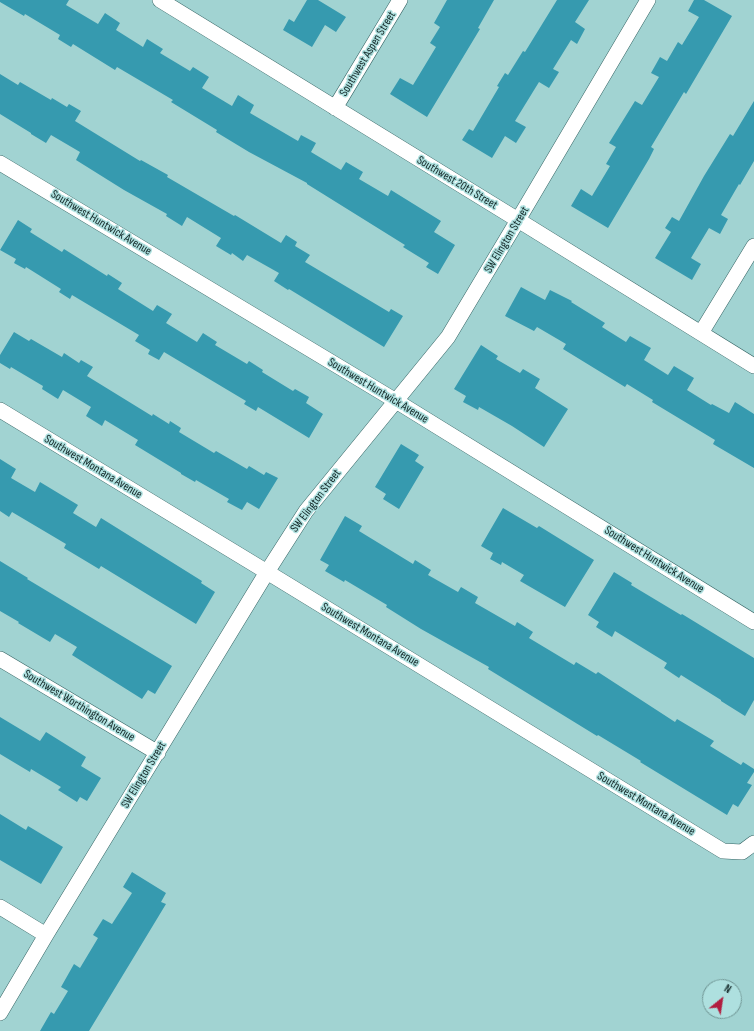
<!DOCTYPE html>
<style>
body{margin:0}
#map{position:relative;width:754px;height:1031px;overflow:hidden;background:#a1d3d2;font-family:"Sofia Sans Condensed",sans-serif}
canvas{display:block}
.north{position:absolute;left:702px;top:979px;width:40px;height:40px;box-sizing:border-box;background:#aee0df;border:1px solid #709695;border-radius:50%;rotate:30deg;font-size:11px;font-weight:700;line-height:16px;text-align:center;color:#122626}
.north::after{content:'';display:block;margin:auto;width:14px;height:18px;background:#b11e40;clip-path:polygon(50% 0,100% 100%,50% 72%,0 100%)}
</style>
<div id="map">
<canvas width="754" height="1031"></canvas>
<div class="north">N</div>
</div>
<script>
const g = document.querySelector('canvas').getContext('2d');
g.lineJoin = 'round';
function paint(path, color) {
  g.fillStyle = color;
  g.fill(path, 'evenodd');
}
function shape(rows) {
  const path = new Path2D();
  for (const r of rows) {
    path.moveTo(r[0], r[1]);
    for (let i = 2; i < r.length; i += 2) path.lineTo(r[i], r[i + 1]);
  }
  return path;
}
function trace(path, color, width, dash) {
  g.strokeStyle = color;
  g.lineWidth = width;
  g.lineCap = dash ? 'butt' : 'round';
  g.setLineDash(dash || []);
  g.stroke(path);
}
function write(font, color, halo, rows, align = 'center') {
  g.font = font + ' "Sofia Sans Condensed",sans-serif';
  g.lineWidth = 3;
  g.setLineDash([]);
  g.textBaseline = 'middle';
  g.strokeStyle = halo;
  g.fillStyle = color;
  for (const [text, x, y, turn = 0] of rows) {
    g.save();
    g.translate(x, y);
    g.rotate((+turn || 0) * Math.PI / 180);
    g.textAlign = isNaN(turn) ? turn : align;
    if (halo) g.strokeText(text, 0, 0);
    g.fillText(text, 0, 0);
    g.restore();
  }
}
const building = shape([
 [0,0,69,0,66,5,98,24,105,13,120,23,116,30,143,47,147,39,163,49,160,53,190,71,193,67,209,77,202,88,232,106,238,95,254,105,250,113,298,141,301,135,316,143,311,152,341,170,346,162,363,172,359,179,388,196,391,190,441,221,434,232,455,245,438,274,426,267,429,263,403,247,405,245,307,184,307,183,249,152,216,132,217,130,171,102,173,100,117,67,115,70,73,44,71,47,58,39,60,35,25,14,24,16,0,2],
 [307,0,318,0,346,17,336,32,325,25,312,47,283,30,289,19,294,22],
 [447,0,494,0,478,28,480,29,427,117,390,94,400,78,413,85,436,47,430,43,440,27,434,23],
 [557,0,589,0,575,22,585,29,577,44,571,40,553,69,559,72,549,88,539,82,515,121,526,127,516,143,505,136,492,158,462,140,469,129,473,131,499,87,497,86,505,73,508,75,523,51,525,52],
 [694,0,704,0,732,16,686,94,684,92,651,147,654,149,649,159,608,228,571,206,581,189,592,196,610,166,606,164,616,147,609,143,635,101,642,105,659,77,651,73,660,57,667,61,678,42,682,45,699,17,688,11],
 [0,74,18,85,20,82,51,100,52,98,67,107,69,104,81,111,75,121,140,161,141,160,168,175,167,177,234,216,235,215,281,243,286,235,297,242,295,246,310,255,305,262,389,312,391,309,403,316,384,347,289,289,288,290,274,281,279,273,247,255,243,261,232,253,231,255,216,246,221,238,187,217,182,226,166,216,167,214,124,190,76,160,80,152,51,135,46,143,31,134,31,133,0,114],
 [754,101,754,161,740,185,739,184,721,215,728,219,720,234,709,228,691,258,701,264,692,280,655,258,671,232,665,228,672,217,679,221,704,176,730,134,733,136],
 [18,220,32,229,30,232,62,252,64,249,107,276,108,274,122,283,118,289,153,311,157,305,172,314,166,323,197,342,203,333,217,342,215,345,247,364,249,361,263,370,262,372,293,391,295,389,309,397,306,403,323,414,309,438,258,407,256,411,244,404,246,401,164,352,159,360,148,354,150,350,135,341,139,335,72,295,70,299,59,292,61,289,26,267,25,269,14,263,16,259,0,250],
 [521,287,545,300,550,290,572,301,571,302,605,323,602,327,626,342,630,336,651,348,644,360,668,375,674,366,694,378,687,390,711,405,712,404,729,413,735,402,754,414,754,468,713,444,715,440,652,402,653,400,627,384,625,387,563,349,566,344,537,327,534,331,505,316],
 [14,332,29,341,31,339,62,357,64,353,79,363,81,360,93,367,87,376,152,416,153,414,169,424,170,421,181,428,179,432,214,453,216,451,247,469,249,466,264,475,266,472,278,478,259,509,247,502,242,510,227,502,229,499,196,480,195,482,181,474,181,473,135,445,138,440,105,420,102,426,86,416,91,407,63,390,58,399,42,389,43,386,11,367,10,369,0,363,0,355],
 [481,345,498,356,496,359,520,373,523,369,540,379,535,388,568,409,544,447,512,426,479,407,478,410,463,402,466,396,454,389],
 [401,444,419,455,415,461,424,467,399,509,383,499,386,494,375,487],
 [0,459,16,469,11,478,35,492,40,482,78,505,73,513,96,527,101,518,202,581,201,583,215,592,196,624,101,566,99,569,64,548,66,544,12,512,9,517,0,511],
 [503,508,537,528,539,526,594,560,565,607,520,581,524,575,502,562,501,565,490,559,493,553,481,546],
 [345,516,362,526,359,531,413,564,415,560,431,570,428,575,458,592,461,587,478,597,475,603,515,626,517,622,533,632,529,638,574,665,576,662,596,674,598,672,675,722,677,719,714,741,710,746,741,765,743,762,754,769,754,772,747,783,752,785,738,807,733,804,727,815,640,762,641,761,598,735,597,736,488,669,489,667,421,629,386,607,387,605,345,580,344,582,325,571,329,565,320,560],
 [0,561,28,578,27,579,172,666,155,694,148,690,142,699,72,655,77,647,55,634,50,642,18,623,19,622,0,611],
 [614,572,632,583,631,585,681,615,682,614,754,658,754,700,745,716,721,701,721,700,681,675,679,678,664,668,667,663,615,631,612,637,596,627,599,622,588,615],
 [0,717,40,741,46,732,86,757,81,766,101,778,87,801,80,797,77,802,58,790,61,787,31,769,30,772,0,754],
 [0,814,26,830,28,826,63,847,41,884,0,860],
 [132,872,166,893,161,902,166,904,89,1031,40,1031,51,1012,54,1014,68,991,61,987,74,964,80,968,98,938,93,935,103,919,112,924,132,893,123,887]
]);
const street = shape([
 [160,0,518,220,754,366],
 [335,108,400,0],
 [0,163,396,401,754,622],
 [701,333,754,246],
 [0,410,267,572,723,851,742,852,754,843],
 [0,659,158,753],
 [0,907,46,935],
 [0,1013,46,935,267,572,306,511,448,337,518,220,648,0]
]);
const streetNames = [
 ["Southwest Aspen Street",368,54,-59],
 ["Southwest 20th Street",457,183,31],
 ["Southwest Huntwick Avenue",101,223,31],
 ["SW Elington Street",507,240,-59],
 ["Southwest Huntwick Avenue",378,391,31],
 ["Southwest Montana Avenue",93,467,31],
 ["SW Elington Street",316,501,-53],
 ["Southwest Huntwick Avenue",654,560,32],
 ["Southwest Montana Avenue",370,635,31],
 ["Southwest Worthington Avenue",79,706,31],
 ["SW Elington Street",144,775,-59],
 ["Southwest Montana Avenue",646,804,31]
];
paint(building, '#369aaf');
trace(street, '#356464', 16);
trace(street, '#fff', 15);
write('12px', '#122626', '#aee0df', streetNames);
</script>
